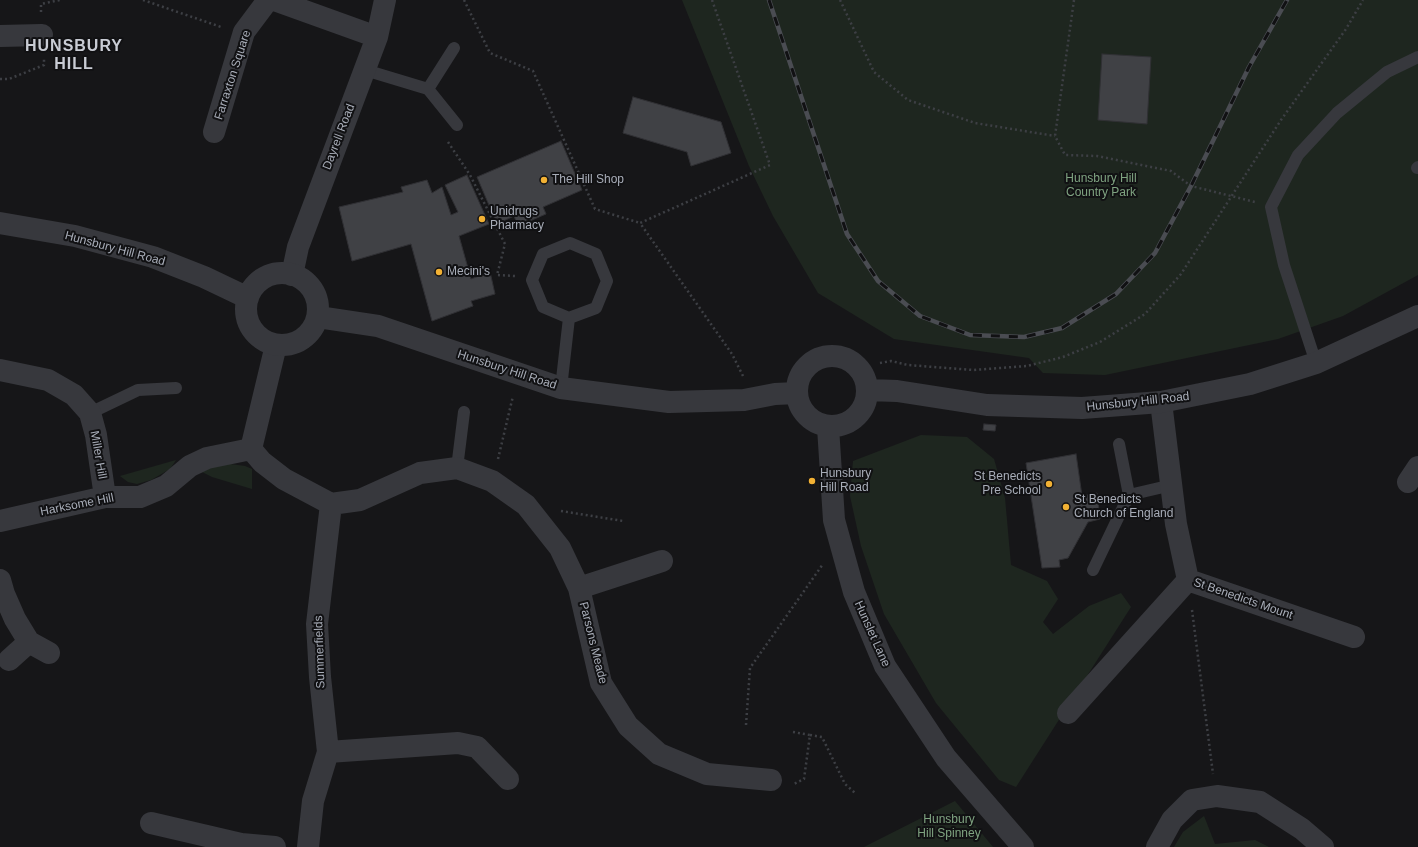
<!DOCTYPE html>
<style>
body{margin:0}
canvas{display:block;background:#161618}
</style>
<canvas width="1418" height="847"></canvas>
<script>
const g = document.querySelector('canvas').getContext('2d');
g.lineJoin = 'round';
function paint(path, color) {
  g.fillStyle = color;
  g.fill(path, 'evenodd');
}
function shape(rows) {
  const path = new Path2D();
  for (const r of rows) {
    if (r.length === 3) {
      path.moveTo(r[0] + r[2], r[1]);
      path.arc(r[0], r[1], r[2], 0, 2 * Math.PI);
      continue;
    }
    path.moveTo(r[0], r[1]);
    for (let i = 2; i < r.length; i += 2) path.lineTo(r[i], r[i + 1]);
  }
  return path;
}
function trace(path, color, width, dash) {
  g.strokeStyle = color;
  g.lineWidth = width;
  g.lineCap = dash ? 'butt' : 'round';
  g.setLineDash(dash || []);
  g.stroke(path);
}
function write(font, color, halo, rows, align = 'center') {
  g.font = font + ' Helvetica,sans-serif';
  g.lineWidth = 4;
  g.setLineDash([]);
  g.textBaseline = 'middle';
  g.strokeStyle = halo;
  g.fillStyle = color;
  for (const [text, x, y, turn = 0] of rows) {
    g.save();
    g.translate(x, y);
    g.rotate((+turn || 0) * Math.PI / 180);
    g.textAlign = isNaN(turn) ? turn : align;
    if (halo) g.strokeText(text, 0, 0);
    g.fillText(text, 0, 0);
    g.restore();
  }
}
const green = shape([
 [682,0,1418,0,1418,275,1343,316,1278,339,1105,375,1043,373,1029,358,894,339,818,293,773,216,749,166],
 [921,435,967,437,994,459,1005,498,1011,565,1047,581,1058,599,1043,622,1053,634,1089,606,1121,593,1131,607,1016,787,999,780,936,703,884,614,861,546,850,496,853,461],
 [176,460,170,469,151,480,137,484,128,482,120,476],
 [230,464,245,466,252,469,252,489,212,477,202,472,213,466],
 [955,801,993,847,864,847],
 [1204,816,1215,844,1255,840,1269,847,1174,847,1183,832]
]);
const building = shape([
 [1102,54,1151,57,1147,124,1098,120,1102,54],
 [633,97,721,122,731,153,691,166,687,152,623,133,633,97],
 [561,141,582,190,543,207,546,214,518,226,514,216,497,224,477,177,561,141],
 [467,175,489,224,459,236,471,279,490,272,495,294,471,301,473,306,432,321,411,244,352,261,339,207,403,192,401,187,427,180,432,193,442,187,451,215,458,212,445,185,467,175],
 [984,424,996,425,995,431,983,430,984,424],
 [1076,454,1082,496,1097,493,1100,519,1088,522,1068,558,1059,560,1060,567,1042,568,1026,463,1076,454]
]);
const path = shape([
 [143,0,221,27],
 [464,0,490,53,533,71,595,209,640,223],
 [712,0,770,165,640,223,732,354,743,376],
 [840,0,874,72,908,100,975,123,1055,136],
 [1074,0,1055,136,1065,155,1097,156,1171,171,1191,186,1255,202],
 [41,12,41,4,60,0],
 [0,79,9,79,44,65,44,59],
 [448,142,470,175,505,244,497,275,515,276],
 [880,363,891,361,908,365,973,370,1027,366,1063,357,1100,342,1145,314,1181,274,1281,120,1346,29,1363,0],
 [498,459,513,396],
 [561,511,623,521],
 [1192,610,1213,774],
 [746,725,750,668,823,564],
 [793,732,810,735,804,779,794,784],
 [810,735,822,737,845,784,855,793]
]);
const service = shape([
 [365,70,428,89,457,125],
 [428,89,454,48],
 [1417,168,1418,167],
 [570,243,596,254,607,281,596,308,569,318,543,307,532,280,543,254,570,243],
 [1316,363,1284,265,1271,207,1298,155,1337,113,1387,72,1418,57],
 [561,388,569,318],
 [90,413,138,390,176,388],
 [1119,444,1129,495],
 [457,468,464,412],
 [1093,570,1129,495,1172,485]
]);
const minor = shape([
 [274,0,377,37],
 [0,36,42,35],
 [214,132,244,32,268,0],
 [292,275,298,247,377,37,385,0],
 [0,370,48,380,74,395,90,413,96,435,105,497],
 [1161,402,1176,524,1188,580,1354,637],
 [251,449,262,462,284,479,331,504,360,500,420,473,457,468,492,481,526,505,560,548,579,588,601,683,628,726,659,754,707,774,771,780],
 [251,449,276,345],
 [1408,482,1418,467],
 [0,521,105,497,140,497,166,486,190,466,207,458,251,449],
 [0,580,4,594,15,619,29,642,49,653],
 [579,588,662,561],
 [9,660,29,642],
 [1068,713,1188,580],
 [328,752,458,743,477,747,508,779],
 [151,823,241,844,275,847],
 [308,847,313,801,328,752,320,677,317,624,331,504],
 [1157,847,1172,820,1192,800,1217,796,1260,802,1302,829,1323,847]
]);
const tertiary = shape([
 [0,223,75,236,153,257,204,277,248,298],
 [282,309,36],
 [318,317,378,326,561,388,669,402,744,400,775,394,797,393],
 [832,391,35],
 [868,390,897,391,987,405,1082,408,1161,402,1250,384,1316,363,1418,316],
 [828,427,834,520,854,592,885,666,946,758,1023,847]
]);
const rail = shape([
 [769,0,847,234,878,281,920,316,970,335,1024,337,1062,328,1116,294,1155,253,1191,186,1249,67,1287,0]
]);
const markers = [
 [544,180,4,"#f2b134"],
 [482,219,4,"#f2b134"],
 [439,272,4,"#f2b134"],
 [812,481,4,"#f2b134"],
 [1049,484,4,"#f2b134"],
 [1066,507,4,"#f2b134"]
];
const streetNames = [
 ["Farraxton Square",233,75,-72],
 ["Dayrell Road",339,137,-69],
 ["Hunsbury Hill Road",115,249,15],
 ["Hunsbury Hill Road",507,370,18],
 ["Hunsbury Hill Road",1138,402,-6],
 ["Miller Hill",98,455,80],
 ["Harksome Hill",77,505,-11],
 ["St Benedicts Mount",1243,599,19],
 ["Hunslet Lane",872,634,66],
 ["Parsons Meade",593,643,76],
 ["Summerfields",320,652,-92]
];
const parkNames = [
 ["Hunsbury Hill",1101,179],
 ["Country Park",1101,193],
 ["Hunsbury",949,820],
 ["Hill Spinney",949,834]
];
const poiNames = [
 ["The Hill Shop",552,180],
 ["Unidrugs",490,212],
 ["Pharmacy",490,226],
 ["Mecini's",447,272],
 ["Hunsbury",820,474],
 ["Hill Road",820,488],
 ["St Benedicts",1041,477,"right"],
 ["Pre School",1041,491,"right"],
 ["St Benedicts",1074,500],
 ["Church of England",1074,514]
];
const districtNames = [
 ["HUNSBURY",74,47],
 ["HILL",74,65]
];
paint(green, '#1e261f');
paint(building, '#404145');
trace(building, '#303034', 1);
trace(path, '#3d3f44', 2.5, [2, 3]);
trace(service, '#37383d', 12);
trace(minor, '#37383d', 22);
trace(tertiary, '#37383d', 22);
trace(rail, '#4a4c52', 4.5);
trace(rail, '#111113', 3, [9]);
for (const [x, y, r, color] of markers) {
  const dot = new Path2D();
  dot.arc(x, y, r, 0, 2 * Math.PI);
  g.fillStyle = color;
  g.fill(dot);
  trace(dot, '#111113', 1.5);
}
write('12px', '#a8adb8', '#111113', streetNames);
write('12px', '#7fa381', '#111113', parkNames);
write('12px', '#a8adb8', '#111113', poiNames, 'left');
g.letterSpacing = '1px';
write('bold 16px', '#c9ccd4', '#111113', districtNames);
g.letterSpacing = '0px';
</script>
